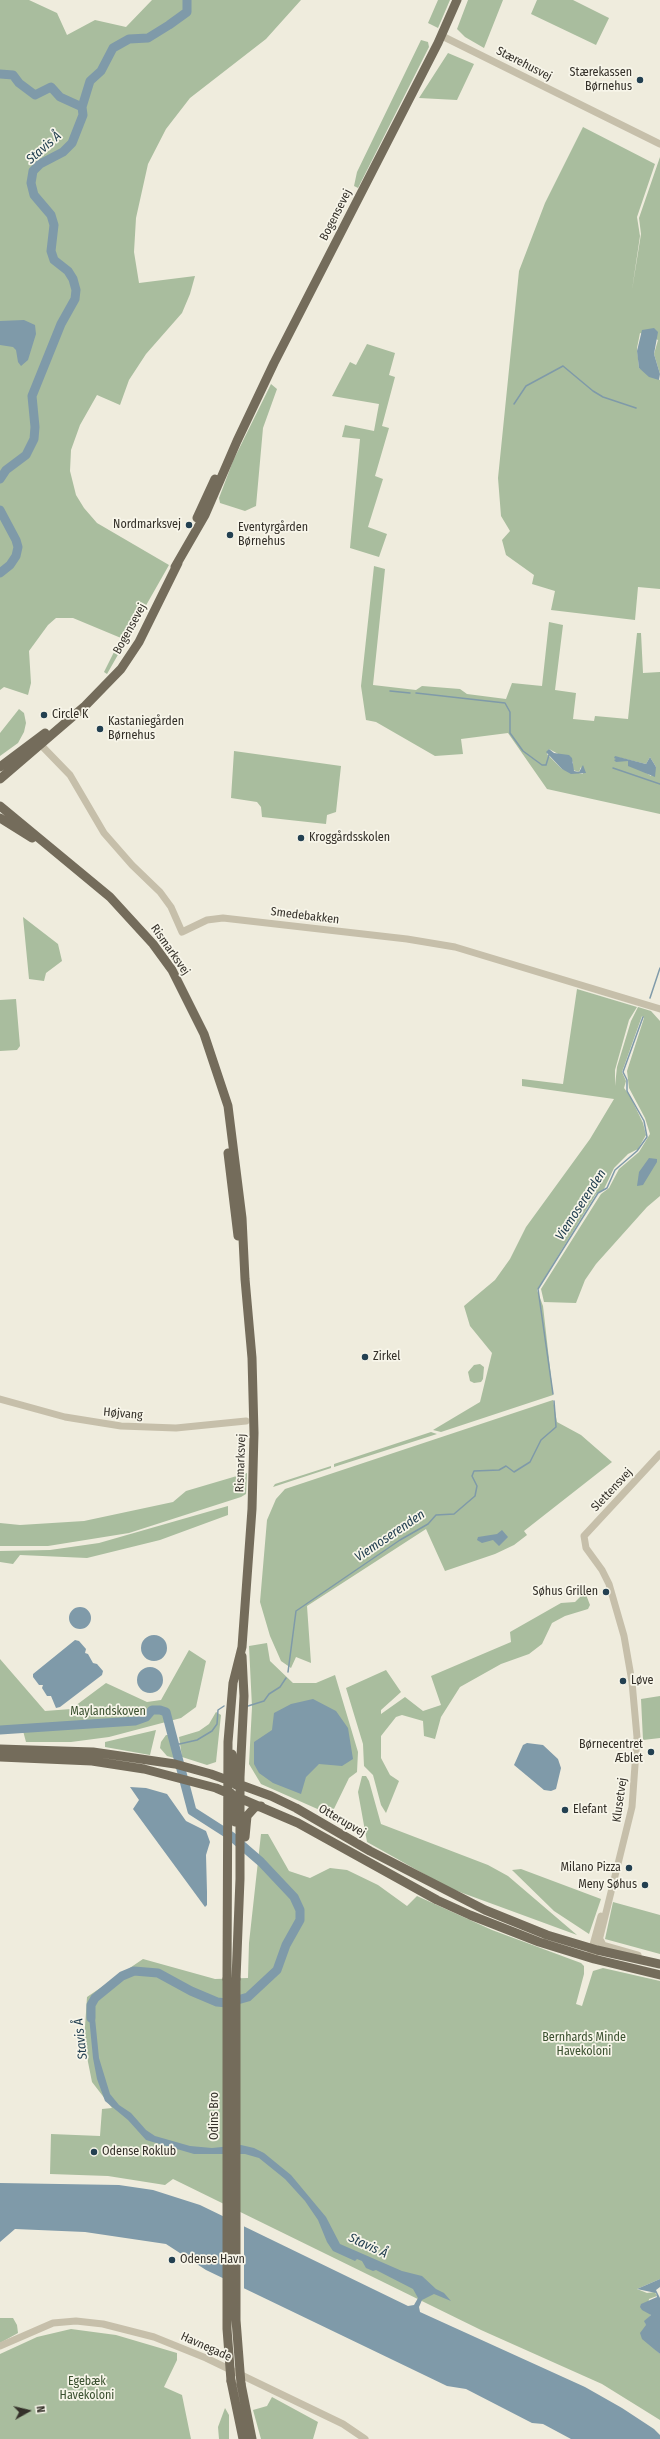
<!DOCTYPE html>
<meta charset="utf-8">
<style>
body{margin:0}
#map{position:relative;width:660px;height:2439px;overflow:hidden;background:#efecdd;font-family:"Fira Sans Condensed",sans-serif}
canvas{display:block}
.north{position:absolute;left:8px;top:2391px;width:40px;height:40px;-webkit-text-stroke:3px #f7f5e9;paint-order:stroke;rotate:82deg;font-size:11px;font-weight:700;line-height:16px;text-align:center;color:#343029}
.north::after{content:'';display:block;margin:auto;width:14px;height:18px;background:#343029;clip-path:polygon(50% 0,100% 100%,50% 72%,0 100%)}
</style>
<div id="map">
<canvas width="660" height="2439"></canvas>
<div class="north">N</div>
</div>
<script>
const g = document.querySelector('canvas').getContext('2d');
g.lineJoin = 'round';
function paint(path, color) {
  g.fillStyle = color;
  g.fill(path, 'evenodd');
}
function shape(rows) {
  const path = new Path2D();
  for (const r of rows) {
    if (r.length === 3) {
      path.moveTo(r[0] + r[2], r[1]);
      path.arc(r[0], r[1], r[2], 0, 2 * Math.PI);
      continue;
    }
    path.moveTo(r[0], r[1]);
    for (let i = 2; i < r.length; i += 2) path.lineTo(r[i], r[i + 1]);
  }
  return path;
}
function trace(path, color, width, dash) {
  g.strokeStyle = color;
  g.lineWidth = width;
  g.lineCap = dash ? 'butt' : 'round';
  g.setLineDash(dash || []);
  g.stroke(path);
}
function write(font, color, halo, rows, align = 'center') {
  g.font = font + ' "Fira Sans Condensed",sans-serif';
  g.lineWidth = 3.5;
  g.setLineDash([]);
  g.textBaseline = 'middle';
  g.strokeStyle = halo;
  g.fillStyle = color;
  for (const [text, x, y, turn = 0] of rows) {
    g.save();
    g.translate(x, y);
    g.rotate((+turn || 0) * Math.PI / 180);
    g.textAlign = isNaN(turn) ? turn : align;
    if (halo) g.strokeText(text, 0, 0);
    g.fillText(text, 0, 0);
    g.restore();
  }
}
const green = shape([
 [0,0,29,0,57,13,67,35,95,20,126,27,152,0,301,0,266,39,190,98,166,129,148,164,136,218,134,252,139,283,195,276,190,294,182,313,146,354,129,380,120,405,97,395,80,425,71,450,70,471,76,495,84,508,97,523,169,565,107,674,104,672,121,638,73,618,56,618,48,625,29,651,31,683,28,695,4,687,0,690],
 [438,0,450,0,438,28,428,23],
 [468,0,503,0,484,48,465,37,457,29],
 [537,0,573,0,609,18,596,45,531,14],
 [421,40,428,42,429,47,358,188,354,186,357,172],
 [448,53,474,64,457,100,419,98],
 [583,127,655,164,637,217,640,236,632,290,641,234,639,218,660,157,660,374,654,354,658,340,640,333,637,348,639,368,660,380,660,589,638,587,635,620,551,610,555,591,532,584,534,575,506,555,502,540,510,531,501,516,498,478,519,271,545,203],
 [367,344,395,353,389,375,395,377,382,426,389,428,375,476,383,479,368,527,387,534,379,557,350,548,360,439,342,437,345,425,374,431,379,404,332,396,350,362,356,365],
 [271,384,277,389,263,428,256,506,245,511,220,503,219,498,233,461],
 [374,566,385,569,373,685,416,690,422,686,460,689,467,694,506,699,512,683,542,686,549,622,563,625,555,690,576,693,573,719,594,721,595,716,628,719,637,633,641,633,643,673,660,672,660,814,547,789,508,733,461,739,463,754,435,756,376,722,366,720,361,686],
 [549,749,573,762,573,770,579,772,581,767,583,774,562,769,547,754],
 [617,757,646,764,650,757,656,767,651,776,628,761,616,759],
 [19,709,24,713,26,723,24,732,18,743,0,756,0,733],
 [234,751,341,766,336,812,327,815,326,824,262,817,261,807,257,802,231,798],
 [23,917,58,944,62,961,46,973,44,981,29,979],
 [577,989,637,1007,629,1020,615,1070,615,1086,617,1067,631,1021,638,1007,651,1011,660,1021,660,1196,647,1207,596,1264,585,1280,576,1303,544,1302,541,1289,601,1194,609,1188,619,1169,639,1152,650,1134,645,1118,629,1088,627,1071,644,1018,642,1016,622,1072,626,1081,624,1088,630,1096,643,1123,646,1135,638,1149,628,1154,614,1168,604,1189,596,1194,537,1290,543,1306,553,1395,441,1432,433,1430,480,1402,492,1353,470,1326,464,1306,495,1280,510,1259,526,1227,590,1139,614,1099,522,1086,522,1079,563,1084],
 [16,999,20,1046,17,1050,0,1051,0,1000],
 [480,1364,484,1367,483,1379,481,1382,474,1383,470,1381,468,1372,474,1365],
 [553,1400,557,1422,581,1435,612,1462,524,1531,527,1535,514,1545,495,1554,445,1571,426,1529,307,1606,311,1663,296,1657,291,1668,281,1661,270,1636,260,1602,267,1520,276,1499,285,1489],
 [431,1432,437,1434,334,1467,334,1464],
 [331,1466,331,1468,273,1487,275,1484],
 [247,1473,246,1494,241,1497,129,1533,48,1546,0,1546,0,1523,20,1525,84,1521,173,1502,186,1491],
 [228,1506,228,1515,160,1540,87,1558,20,1555,13,1564,0,1562,0,1551,50,1550,99,1543],
 [585,1592,590,1605,588,1609,565,1616,552,1623,542,1644,529,1654,501,1664,460,1687,441,1717,435,1739,424,1736,423,1721,402,1715,396,1717,381,1736,381,1758,390,1775,399,1781,386,1813,381,1805,373,1775,364,1766,363,1744,346,1688,386,1670,401,1692,381,1710,381,1714,405,1697,423,1711,441,1705,431,1676,511,1642,510,1632,561,1603,575,1602],
 [267,1643,270,1661,293,1683,316,1683,335,1675,358,1752,357,1772,349,1778,331,1815,261,1784,249,1764,252,1707,249,1646],
 [189,1650,206,1661,196,1707,181,1718,109,1737,71,1742,26,1742,22,1727,0,1730,0,1659,45,1711,71,1709,106,1683,147,1702,161,1700],
 [660,1696,660,1738,643,1740,641,1699],
 [216,1712,221,1715,216,1762,207,1765,182,1757,179,1737,199,1731,209,1724],
 [156,1730,150,1755,105,1747,105,1742],
 [166,1735,169,1735,174,1758,167,1756,160,1748,161,1742],
 [362,1776,366,1776,369,1781,381,1824,488,1865,508,1876,577,1935,449,1888,367,1842,358,1792],
 [261,1834,268,1834,289,1871,310,1878,330,1868,347,1870,378,1885,407,1906,417,1896,492,1930,581,1963,584,1966,584,1974,576,2004,582,2006,593,1971,603,1968,660,1981,660,2279,637,2289,647,2293,655,2292,657,2296,649,2299,647,2311,651,2315,645,2322,656,2350,660,2354,660,2420,602,2384,481,2330,173,2179,165,2185,108,2176,50,2174,51,2134,100,2136,102,2109,112,2108,92,2082,84,2042,87,1997,143,1959,215,1979,248,1978,249,1943],
 [521,1869,601,1899,589,1934,554,1911,512,1870],
 [613,1902,660,1915,660,1954,605,1939],
 [0,2318,13,2318,17,2325,18,2333,0,2343],
 [71,2329,116,2335,177,2353,177,2360,164,2387,182,2395,191,2439,0,2439,0,2354,37,2337],
 [272,2397,318,2422,313,2439,261,2439,253,2410,267,2406],
 [225,2408,229,2415,229,2439,219,2439,218,2427]
]);
const water = shape([
 [24,320,35,325,36,334,28,360,21,366,18,362,16,350,13,347,0,345,0,321],
 [654,328,658,332,654,354,660,374,659,380,649,377,639,368,637,351,642,330],
 [549,749,554,753,569,755,572,758,574,771,579,772,583,765,586,773,571,774,562,769,546,752],
 [615,756,646,764,650,757,656,767,655,777,628,766,628,761,616,762,614,760,616,759,614,758],
 [649,1158,657,1159,657,1162,643,1185,637,1186,639,1172],
 [502,1530,508,1537,499,1546,493,1540,482,1543,477,1540,478,1537,497,1534],
 [80,1618,11],
 [154,1648,13],
 [75,1640,79,1641,86,1649,85,1653,88,1654,93,1663,97,1664,103,1671,102,1675,60,1707,56,1708,51,1696,47,1696,42,1688,43,1685,39,1685,33,1677,33,1674],
 [150,1680,13],
 [313,1699,336,1711,348,1728,353,1759,342,1766,319,1764,306,1777,301,1794,273,1783,259,1773,254,1764,254,1742,272,1730,274,1713,291,1704],
 [527,1743,543,1745,558,1759,561,1768,556,1789,551,1791,544,1790,514,1765,523,1745],
 [130,1787,146,1788,167,1794,186,1821,206,1831,210,1842,206,1855,207,1892,207,1905,205,1907,133,1809,139,1800],
 [88,2006,94,2008,99,2058,110,2094,119,2105,131,2113,146,2130,155,2136,190,2146,212,2148,241,2145,254,2148,264,2153,291,2175,326,2217,340,2244,402,2271,422,2276,436,2289,444,2293,451,2301,434,2294,422,2300,419,2307,420,2312,585,2387,622,2408,654,2429,660,2435,660,2439,571,2439,543,2424,532,2423,466,2389,447,2386,206,2270,166,2244,85,2232,15,2229,0,2242,0,2183,119,2185,153,2190,200,2205,408,2306,414,2305,418,2298,413,2289,376,2270,373,2271,366,2268,362,2261,357,2259,355,2261,333,2251,327,2242,318,2220,305,2201,285,2179,259,2158,245,2154,194,2154,146,2140,128,2120,105,2101,97,2079,93,2058],
 [660,2279,660,2287,656,2290,660,2298,660,2354,642,2339,640,2333,646,2325,644,2321,651,2315,642,2310,640,2307,641,2304,657,2297,656,2293,637,2289]
]);
const pier = shape([
 [223,2214,244,2223,244,2290,223,2280]
]);
const stream = shape([
 [514,404,526,386,563,366,593,391,603,397,636,408],
 [390,691,410,693],
 [416,693,505,703,510,712,510,733,523,751,542,765,546,765,549,755],
 [613,768,660,784],
 [650,998,660,968],
 [553,1394,538,1289,598,1193,607,1188,615,1170,637,1151,647,1137,644,1121,627,1091,627,1080,623,1072,643,1017],
 [288,1672,296,1611,400,1540,428,1524,436,1515,454,1514,475,1496,477,1486,472,1476,474,1471,499,1470,506,1466,514,1472,530,1462,541,1440,556,1427,554,1401],
 [248,1706,264,1701,269,1694,280,1687,286,1678],
 [175,1745,197,1740,212,1731,217,1724,218,1710,224,1706]
]);
const river = shape([
 [0,74,13,75,19,83,35,95,51,87,60,97,82,107],
 [0,479,6,470,26,455,34,439,35,427,32,396,61,324,75,299,76,290,73,279,68,271,54,260,51,251,54,225,51,215,34,195,31,183,33,171,40,164,63,152,72,143,83,115,82,107,90,81,101,71,113,48,129,39,148,38,169,25,187,12,187,0],
 [0,510,16,540,18,547,16,556,10,565,0,573],
 [0,1730,135,1721,146,1717,152,1710,160,1710,166,1712,192,1811,231,1836,261,1862,294,1897,300,1910,300,1920,286,1945,277,1970,248,1997,227,2003,217,2002,191,1991,158,1973,134,1971,122,1976,95,1998,91,2005,91,2018]
]);
const minor = shape([
 [442,36,660,144],
 [38,742,70,775,104,833,132,865,160,892,171,907,182,932,207,920,223,918,407,939,455,947,660,1009],
 [0,1399,65,1417,121,1426,176,1428,246,1421],
 [601,1941,603,1945,638,1955],
 [591,1952,601,1916],
 [596,1953,632,1807,637,1737,632,1682,624,1636,609,1584,602,1570,586,1548,584,1536,660,1454],
 [0,2346,53,2323,76,2321,103,2324,154,2337,206,2358,343,2424,365,2439]
]);
const major = shape([
 [197,518,215,479],
 [175,567,205,515,237,441,274,363,438,43,457,0],
 [0,767,45,733],
 [0,779,85,706,121,669,139,642,178,563],
 [0,806,110,897,153,944,172,970,204,1034,228,1106,242,1218,245,1279,252,1358,254,1433,252,1509,242,1647,233,1683,228,1742,227,1979],
 [0,818,32,838],
 [228,1153,238,1236],
 [0,1749,93,1752,175,1764,211,1774,271,1796,296,1808,370,1851,485,1910,547,1935,597,1950,660,1964],
 [232,1754,236,1785],
 [0,1757,92,1761,144,1769,216,1788,298,1823,437,1900,470,1915,539,1942,594,1959,660,1975],
 [231,1793,235,1822],
 [245,1837,247,1816,255,1807,261,1806],
 [236,1979,240,1879,240,1777,244,1696,242,1656],
 [231,2381,243,2439],
 [241,2384,252,2439]
]);
const majorBridge = shape([
 [227,1979,227,2329,231,2381],
 [236,1979,236,2320,241,2384]
]);
const markers = [
 [640,80,4,"#234051"],
 [189,525,4,"#234051"],
 [230,535,4,"#234051"],
 [44,715,4,"#234051"],
 [100,729,4,"#234051"],
 [301,838,4,"#234051"],
 [365,1357,4,"#234051"],
 [606,1592,4,"#234051"],
 [623,1681,4,"#234051"],
 [651,1752,4,"#234051"],
 [565,1810,4,"#234051"],
 [629,1868,4,"#234051"],
 [645,1885,4,"#234051"],
 [94,2152,4,"#234051"],
 [172,2260,4,"#234051"]
];
const streetNames = [
 ["Stærehusvej",524,64,27],
 ["Bogensevej",336,215,-63],
 ["Bogensevej",130,629,-61],
 ["Smedebakken",305,916,7],
 ["Rismarksvej",170,950,55],
 ["Højvang",123,1414,5],
 ["Rismarksvej",241,1463,-88],
 ["Slettensvej",612,1490,-47],
 ["Klusetvej",620,1800,-82],
 ["Otterupvej",342,1821,30],
 ["Odins Bro",215,2116,-90],
 ["Havnegade",206,2347,24]
];
const poiNames = [
 ["Stærekassen",632,73,"right"],
 ["Børnehus",632,87,"right"],
 ["Nordmarksvej",181,525,"right"],
 ["Eventyrgården",238,528],
 ["Børnehus",238,542],
 ["Circle K",52,715],
 ["Kastaniegården",108,722],
 ["Børnehus",108,736],
 ["Kroggårdsskolen",309,838],
 ["Zirkel",373,1357],
 ["Søhus Grillen",598,1592,"right"],
 ["Løve",631,1681],
 ["Børnecentret",643,1745,"right"],
 ["Æblet",643,1759,"right"],
 ["Elefant",573,1810],
 ["Milano Pizza",621,1868,"right"],
 ["Meny Søhus",637,1885,"right"],
 ["Odense Roklub",102,2152],
 ["Odense Havn",180,2260]
];
const parkNames = [
 ["Maylandskoven",108,1712],
 ["Bernhards Minde",584,2038],
 ["Havekoloni",584,2052],
 ["Egebæk",87,2382],
 ["Havekoloni",87,2396]
];
const waterNames = [
 ["Stavis Å",44,148,-41],
 ["Viemoserenden",581,1205,-57],
 ["Viemoserenden",390,1536,-34],
 ["Stavis Å",81,2039,-97],
 ["Stavis Å",368,2246,25]
];
paint(green, '#a9bd9e');
paint(water, '#7f9aa9');
paint(pier, '#efecdd');
trace(stream, '#7f9aa9', 1.5);
trace(river, '#7f9aa9', 9);
trace(minor, '#c6bfaa', 7);
trace(major, '#746c5b', 9);
trace(majorBridge, '#746c5b', 9);
for (const [x, y, r, color] of markers) {
  const dot = new Path2D();
  dot.arc(x, y, r, 0, 2 * Math.PI);
  g.fillStyle = color;
  g.fill(dot);
  trace(dot, '#f7f5e9', 1.5);
}
write('12px', '#343029', '#f7f5e9', streetNames);
write('12px', '#343029', '#f7f5e9', poiNames, 'left');
write('12px', '#3a502f', '#f7f5e9', parkNames);
write('italic 13px', '#234051', '#f7f5e9', waterNames);
</script>
